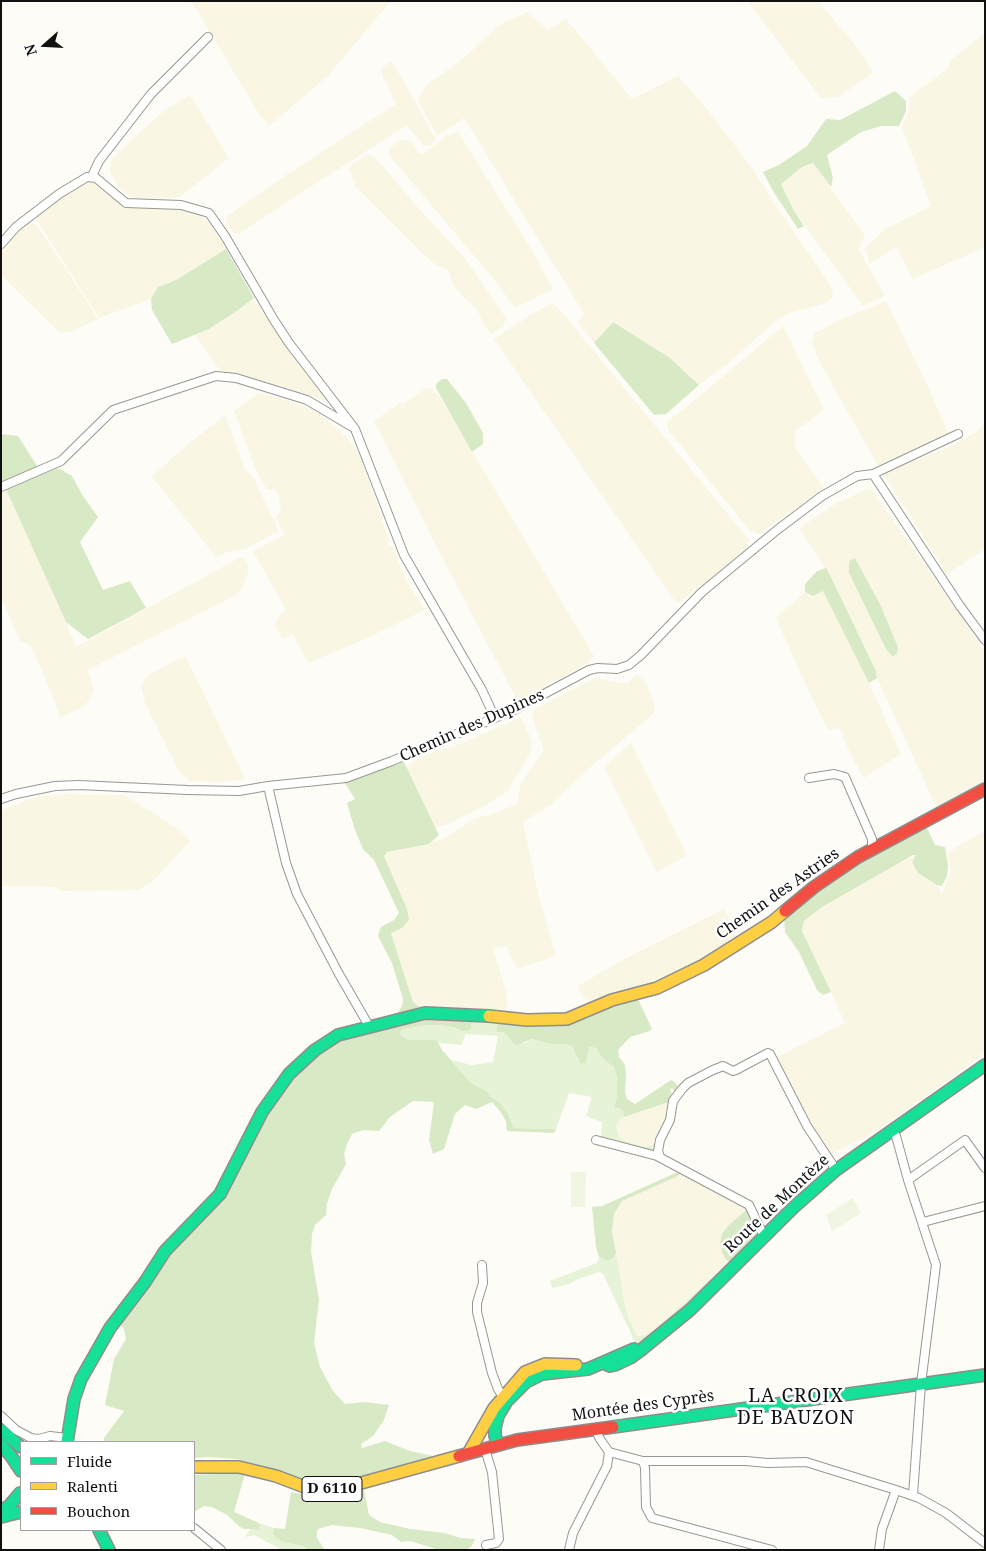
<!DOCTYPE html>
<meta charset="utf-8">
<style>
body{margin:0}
#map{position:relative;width:986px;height:1551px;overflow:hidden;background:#fdfcf7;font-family:"Noto Serif",serif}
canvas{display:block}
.frame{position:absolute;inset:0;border:2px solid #111;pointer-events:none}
.legend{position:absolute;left:20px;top:1441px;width:175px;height:90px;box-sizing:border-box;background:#fff;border:1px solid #a0a0a0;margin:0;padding:6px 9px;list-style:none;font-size:15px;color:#111}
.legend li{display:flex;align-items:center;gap:10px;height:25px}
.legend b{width:25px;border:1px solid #a0a0a0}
.north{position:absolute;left:20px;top:20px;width:50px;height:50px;-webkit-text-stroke:4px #fff;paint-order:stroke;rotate:251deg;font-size:14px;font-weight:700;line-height:20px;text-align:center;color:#111}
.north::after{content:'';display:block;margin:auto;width:18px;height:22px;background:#111;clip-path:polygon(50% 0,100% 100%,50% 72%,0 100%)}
</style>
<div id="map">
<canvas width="986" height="1551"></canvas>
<div class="frame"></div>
<ul class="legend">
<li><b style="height:6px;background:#16e098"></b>Fluide</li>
<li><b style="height:6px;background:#ffcf43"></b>Ralenti</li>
<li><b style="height:6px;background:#f24e42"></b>Bouchon</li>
</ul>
<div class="north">N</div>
</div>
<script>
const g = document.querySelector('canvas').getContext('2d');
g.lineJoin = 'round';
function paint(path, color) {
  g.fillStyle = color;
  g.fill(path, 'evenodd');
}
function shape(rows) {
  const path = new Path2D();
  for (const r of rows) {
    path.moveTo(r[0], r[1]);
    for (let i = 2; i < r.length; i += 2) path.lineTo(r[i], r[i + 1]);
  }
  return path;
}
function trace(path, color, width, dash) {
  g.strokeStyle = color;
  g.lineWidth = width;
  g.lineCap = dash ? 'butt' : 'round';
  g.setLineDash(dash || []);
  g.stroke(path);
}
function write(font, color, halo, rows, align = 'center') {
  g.font = font + ' "Noto Serif",serif';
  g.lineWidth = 5;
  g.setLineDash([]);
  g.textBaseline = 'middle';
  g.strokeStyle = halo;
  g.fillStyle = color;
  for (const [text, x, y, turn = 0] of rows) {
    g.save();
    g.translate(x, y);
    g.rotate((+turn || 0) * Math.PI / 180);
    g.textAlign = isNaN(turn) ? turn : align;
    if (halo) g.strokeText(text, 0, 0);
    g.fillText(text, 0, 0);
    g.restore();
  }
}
const farmland = shape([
 [191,1,391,1,328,76,269,126,259,114],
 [747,1,818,1,854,44,871,68,872,74,838,97,821,98],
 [527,12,548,30,566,19,632,99,678,76,708,110,755,172,778,209,829,283,833,291,832,298,827,303,792,312,777,320,726,365,699,385,670,358,613,322,594,343,577,322,584,314,464,118,437,136,418,100,425,86,464,58,499,25],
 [985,33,985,247,913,279,896,247,870,264,865,248,885,229,931,206,902,127,909,110,910,97,946,70,952,59],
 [392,61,436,139,430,146,423,145,407,125,236,235,229,227,225,218,280,179,396,104,383,77,381,68],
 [190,95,229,158,180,197,146,199,130,197,122,191,110,172,111,160,136,136,165,110],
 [458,132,533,252,553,289,515,308,491,276,389,155,390,148,400,140,410,141,420,154,427,152,447,135],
 [368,154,376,158,413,202,467,261,506,318,503,327,491,334,485,327,477,309,464,298,452,283,449,271,435,264,422,253,356,187,349,170,351,165],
 [813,163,865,236,859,249,865,261,885,296,863,306,794,211,781,184,802,167],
 [90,180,126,207,166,208,198,213,213,226,226,249,174,281,159,287,151,299,99,318,35,217,78,185],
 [28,223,35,224,43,234,98,319,70,332,60,333,1,275,1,248,18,230],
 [251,301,256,303,328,401,263,381,220,371,195,335,209,329],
 [886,301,930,391,949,434,878,466,818,359,812,343,815,333,842,319],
 [554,304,562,312,749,540,744,552,679,603,674,600,494,339,537,311,549,305],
 [783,326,824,410,795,431,795,448,824,488,759,534,750,531,668,430,667,422,701,395],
 [431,388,440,397,594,656,588,663,566,675,553,682,546,680,550,688,519,704,436,546,374,421,401,402,403,405,407,401,425,389],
 [259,393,286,400,314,410,341,432,356,448,369,480,389,541,387,547,392,545,406,581,425,610,363,640,308,663,293,634,283,639,274,625,281,614,286,610,253,551,284,535,276,518,281,510,278,494,275,489,267,490,257,473,234,411],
 [225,415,244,467,254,479,279,531,245,549,227,552,216,557,152,477,176,454],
 [985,424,985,549,947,574,883,473,951,446,975,433],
 [870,488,959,613,985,652,985,784,937,809,877,678,876,670,830,575,799,528,837,503],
 [855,558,880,604,898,647,867,609,849,574],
 [6,489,66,622,76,647,241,557,247,562,249,569,244,584,238,594,88,670,94,691,88,702,77,710,60,717,44,675,30,645,21,642,1,597,1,491],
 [823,591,869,683,901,754,864,778,853,759,843,737,840,728,828,730,809,692,776,618,805,592,813,596],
 [186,657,245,778,242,780,218,782,191,781,180,773,145,703,141,687,146,677,178,659],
 [637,674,646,683,655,706,653,714,587,770,549,806,523,822,539,897,556,956,517,969,506,946,493,948,506,991,507,1007,501,1013,421,1008,413,1002,391,932,402,928,407,909,384,856,387,852,441,840,474,819,495,813,517,804,521,783,544,750,535,726,532,711,552,700,595,678,611,682,628,683],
 [521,717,532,741,530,753,508,791,482,807,450,823,436,828,406,767,419,757,463,743],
 [631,743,687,855,657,873,604,767],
 [62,794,125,795,179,830,190,841,153,881,139,890,62,891,55,887,1,886,1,810,33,798],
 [985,830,985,1053,946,1082,870,1135,831,1154,817,1137,775,1058,845,1023,802,931,804,921,822,907,894,865,917,854,912,862,918,873,937,885,942,894,951,871,947,853],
 [724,909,732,923,736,935,708,957,650,983,613,993,596,1000,588,1001,582,995,578,986,628,957],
 [669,1102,670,1104,670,1113,659,1134,649,1147,625,1141,619,1137,616,1125,620,1119,632,1114],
 [682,1170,747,1207,744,1212,730,1224,725,1258,729,1261,655,1329,645,1335,638,1336,636,1334,628,1316,624,1302,619,1277,617,1257,612,1231,614,1214,622,1201]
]);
const green = shape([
 [471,1019,501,1022,503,1032,507,1035,513,1043,525,1043,531,1039,551,1044,565,1044,572,1046,580,1063,586,1063,589,1047,596,1048,603,1059,614,1067,617,1077,619,1108,623,1111,624,1117,620,1119,616,1125,619,1137,625,1141,646,1147,652,1145,656,1139,657,1139,656,1152,602,1141,601,1136,602,1122,586,1116,592,1097,569,1093,556,1129,514,1128,507,1112,497,1100,491,1097,487,1091,472,1084,451,1060,472,1065,493,1062,498,1036,466,1034,461,1045,439,1043,437,1040,409,1040,400,1034,400,1032,403,1029,428,1025,441,1025,452,1027,458,1030,471,1028],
 [616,1253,624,1302,628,1316,636,1334,638,1336,645,1335,655,1329,711,1278,712,1282,648,1339,636,1344,603,1274,599,1272,578,1279,569,1284,552,1288,550,1281,597,1263,599,1257,606,1260,614,1257],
 [259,1523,274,1528,273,1532,275,1537,283,1542,303,1546,309,1550,282,1550,254,1535,245,1537,250,1529,259,1528]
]);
const forest = shape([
 [895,91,906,101,906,111,899,126,881,126,861,132,827,155,833,178,831,187,813,163,802,167,781,184,794,211,804,226,798,229,773,191,763,172,779,165,807,146,826,119,840,120],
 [226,249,254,298,238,310,209,329,172,344,152,310,151,299,158,287,176,280],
 [613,322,670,358,699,385,666,414,654,415,594,343],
 [442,379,447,379,466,403,483,433,483,444,472,452,436,388,436,384],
 [1,434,18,436,39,469,1,484],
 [58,468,72,476,83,496,98,517,80,542,103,590,130,581,146,608,88,639,66,622,6,489],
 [855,558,880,604,898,647,897,653,893,657,886,649,849,573,849,561],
 [826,568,830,575,876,671,877,678,869,683,823,591,813,596,805,592,805,584,817,571],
 [403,760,439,835,429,844,387,852,384,856,407,909,409,920,402,928,391,933,413,1002,421,1008,397,1014,402,1006,403,999,392,963,378,936,381,927,394,920,399,913,374,860,363,849,355,830,347,803,355,799,344,782,376,772],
 [926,826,935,845,945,847,948,866,947,876,942,886,937,885,918,873,912,862,916,855,913,855,822,907,804,921,802,931,831,992,823,995,817,990,799,952,785,932,784,917,815,891,863,860],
 [637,997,652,1029,650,1031,630,1037,618,1050,619,1057,625,1065,626,1077,625,1092,627,1099,635,1104,671,1080,675,1082,679,1089,675,1092,672,1088,670,1090,672,1094,669,1102,624,1117,623,1111,619,1108,614,1108,617,1097,617,1077,614,1067,603,1059,596,1048,589,1047,586,1064,580,1063,572,1046,565,1044,551,1044,531,1039,517,1045,513,1043,507,1035,503,1032,497,1032,497,1026,501,1022,545,1024],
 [426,1017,471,1019,471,1028,468,1031,463,1031,452,1027,441,1025,428,1025,403,1029,400,1032,400,1034,409,1040,437,1040,442,1050,472,1084,487,1091,491,1097,497,1100,501,1104,507,1112,514,1128,556,1129,554,1133,507,1131,506,1121,499,1110,492,1102,476,1109,465,1105,455,1114,444,1149,433,1154,429,1140,434,1102,413,1101,390,1117,379,1131,363,1130,352,1134,347,1144,344,1154,346,1164,332,1189,327,1203,326,1215,315,1225,312,1234,311,1252,319,1300,314,1343,320,1367,333,1391,345,1404,365,1402,389,1405,384,1420,373,1436,361,1444,362,1448,385,1441,410,1451,433,1456,353,1480,325,1484,297,1477,269,1467,236,1459,209,1457,194,1458,194,1442,104,1442,104,1438,124,1411,105,1405,114,1359,126,1339,124,1329,118,1322,165,1256,213,1206,270,1105,291,1078,335,1041],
 [682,1170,681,1173,676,1177,622,1201,614,1214,612,1231,616,1253,614,1257,610,1260,606,1260,599,1257,596,1247,592,1207,602,1206],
 [747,1207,758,1232,752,1241,730,1263,725,1258,722,1252,720,1245,721,1238,723,1232,730,1224,744,1212],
 [233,1473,244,1474,244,1477,234,1512,259,1523,260,1527,258,1529,244,1529,240,1527,227,1515,212,1507,204,1506,194,1512,194,1475],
 [364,1490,369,1515,380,1522,410,1529,445,1533,460,1538,475,1539,471,1547,466,1550,436,1549,410,1541,401,1542,392,1535,360,1528,332,1525,318,1529,317,1531,317,1538,325,1550,309,1550,303,1546,283,1542,275,1537,273,1533,274,1528,285,1529,291,1492,306,1495,334,1495]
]);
const pitch = shape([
 [571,1172,586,1172,585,1207,571,1207],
 [853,1198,861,1213,832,1231,826,1215]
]);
const street = shape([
 [92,176,99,161,151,94,208,37],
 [1,244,16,227,59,194,87,177,96,178,126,203,181,205,209,213,225,236,274,320,289,343,355,429,404,555,482,690,495,718],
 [873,474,960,606,985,640],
 [1,487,61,461,113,410,216,376,236,378,307,400,354,428],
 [809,778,834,774,845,777,872,839,872,850],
 [268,786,286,863,297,894,339,974,369,1026],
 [1,799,16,794,55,786,79,785,187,790,239,791,268,786,346,778,392,761,514,710,589,670,598,668,617,669,629,665,641,655,702,592,777,530,822,496,857,476,873,474,958,434],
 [893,1131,896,1136,908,1180,936,1265,921,1384,913,1495],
 [596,1140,657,1156,749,1205,764,1236],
 [660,1157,658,1151,660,1140,670,1120,673,1101,682,1089,688,1083,713,1070,723,1066,733,1071,736,1070,768,1053,770,1054,807,1126,836,1170],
 [908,1180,965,1140,985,1168],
 [923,1222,985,1206],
 [482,1265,483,1283,477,1303,477,1312,492,1373,498,1389,505,1400],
 [1,1416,16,1430,31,1438,38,1439,50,1436,67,1438],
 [595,1429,600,1439,609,1452,643,1461,746,1461,768,1463,806,1462,896,1490,882,1529,879,1550],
 [485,1449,492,1472,499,1539,496,1543,486,1545],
 [643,1461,645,1468,646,1507,652,1518,772,1550],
 [896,1490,919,1498,946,1513,985,1543],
 [194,1528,221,1550],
 [569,1550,573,1533,607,1466,609,1452]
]);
const fast = shape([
 [603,1363,610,1366,615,1365,630,1358,641,1350,690,1310,794,1207,836,1170,985,1065],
 [613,1427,985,1375],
 [1,1430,21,1447],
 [67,1442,74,1399,81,1379,110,1328,145,1282,165,1251,220,1194,262,1112,289,1074,315,1050,338,1035,425,1013,489,1016],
 [501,1444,497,1441,495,1436,495,1428,498,1416,507,1401,526,1382,542,1374,588,1369,634,1349],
 [1,1445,11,1456,21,1471],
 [1,1511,9,1506,20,1493],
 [1,1517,21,1512],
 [99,1530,109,1550]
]);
const slow = shape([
 [489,1016,527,1020,567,1019,612,1000,657,988,704,965,772,922,785,911],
 [469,1452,494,1408,525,1372,545,1364,576,1365],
 [194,1467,239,1467,276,1476,305,1487,324,1489,343,1488,459,1456]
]);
const jam = shape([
 [785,911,814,887,858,857,985,789],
 [459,1456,517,1440,613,1427]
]);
const shields = [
 [332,1489,60]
];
const shieldNames = [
 ["D 6110",332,1489]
];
const streetNames = [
 ["Chemin des Dupines",472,726,-24],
 ["Chemin des Astries",778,894,-35],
 ["Route de Montèze",777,1204,-43],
 ["Montée des Cyprès",643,1406,-8]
];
const quarterNames = [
 ["LA CROIX",796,1397],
 ["DE BAUZON",796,1419]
];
paint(farmland, '#f9f7e4');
paint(green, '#e7f3d7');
paint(forest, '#d8eac5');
paint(pitch, '#f0f6e1');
trace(street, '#979795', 10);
trace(fast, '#8e8d8b', 14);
trace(slow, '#8e8d8b', 14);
trace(jam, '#8e8d8b', 14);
trace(street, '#fffffe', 8);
trace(fast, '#16e098', 11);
trace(slow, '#ffcf43', 11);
trace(jam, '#f24e42', 11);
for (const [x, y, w] of shields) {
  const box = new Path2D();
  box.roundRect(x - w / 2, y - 12.5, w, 25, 4);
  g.fillStyle = '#fff';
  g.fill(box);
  trace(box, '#111', 1);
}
write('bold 15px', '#111', null, shieldNames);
write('16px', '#111', '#fff', streetNames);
g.letterSpacing = '1px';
write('19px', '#111', '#fff', quarterNames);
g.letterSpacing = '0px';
</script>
